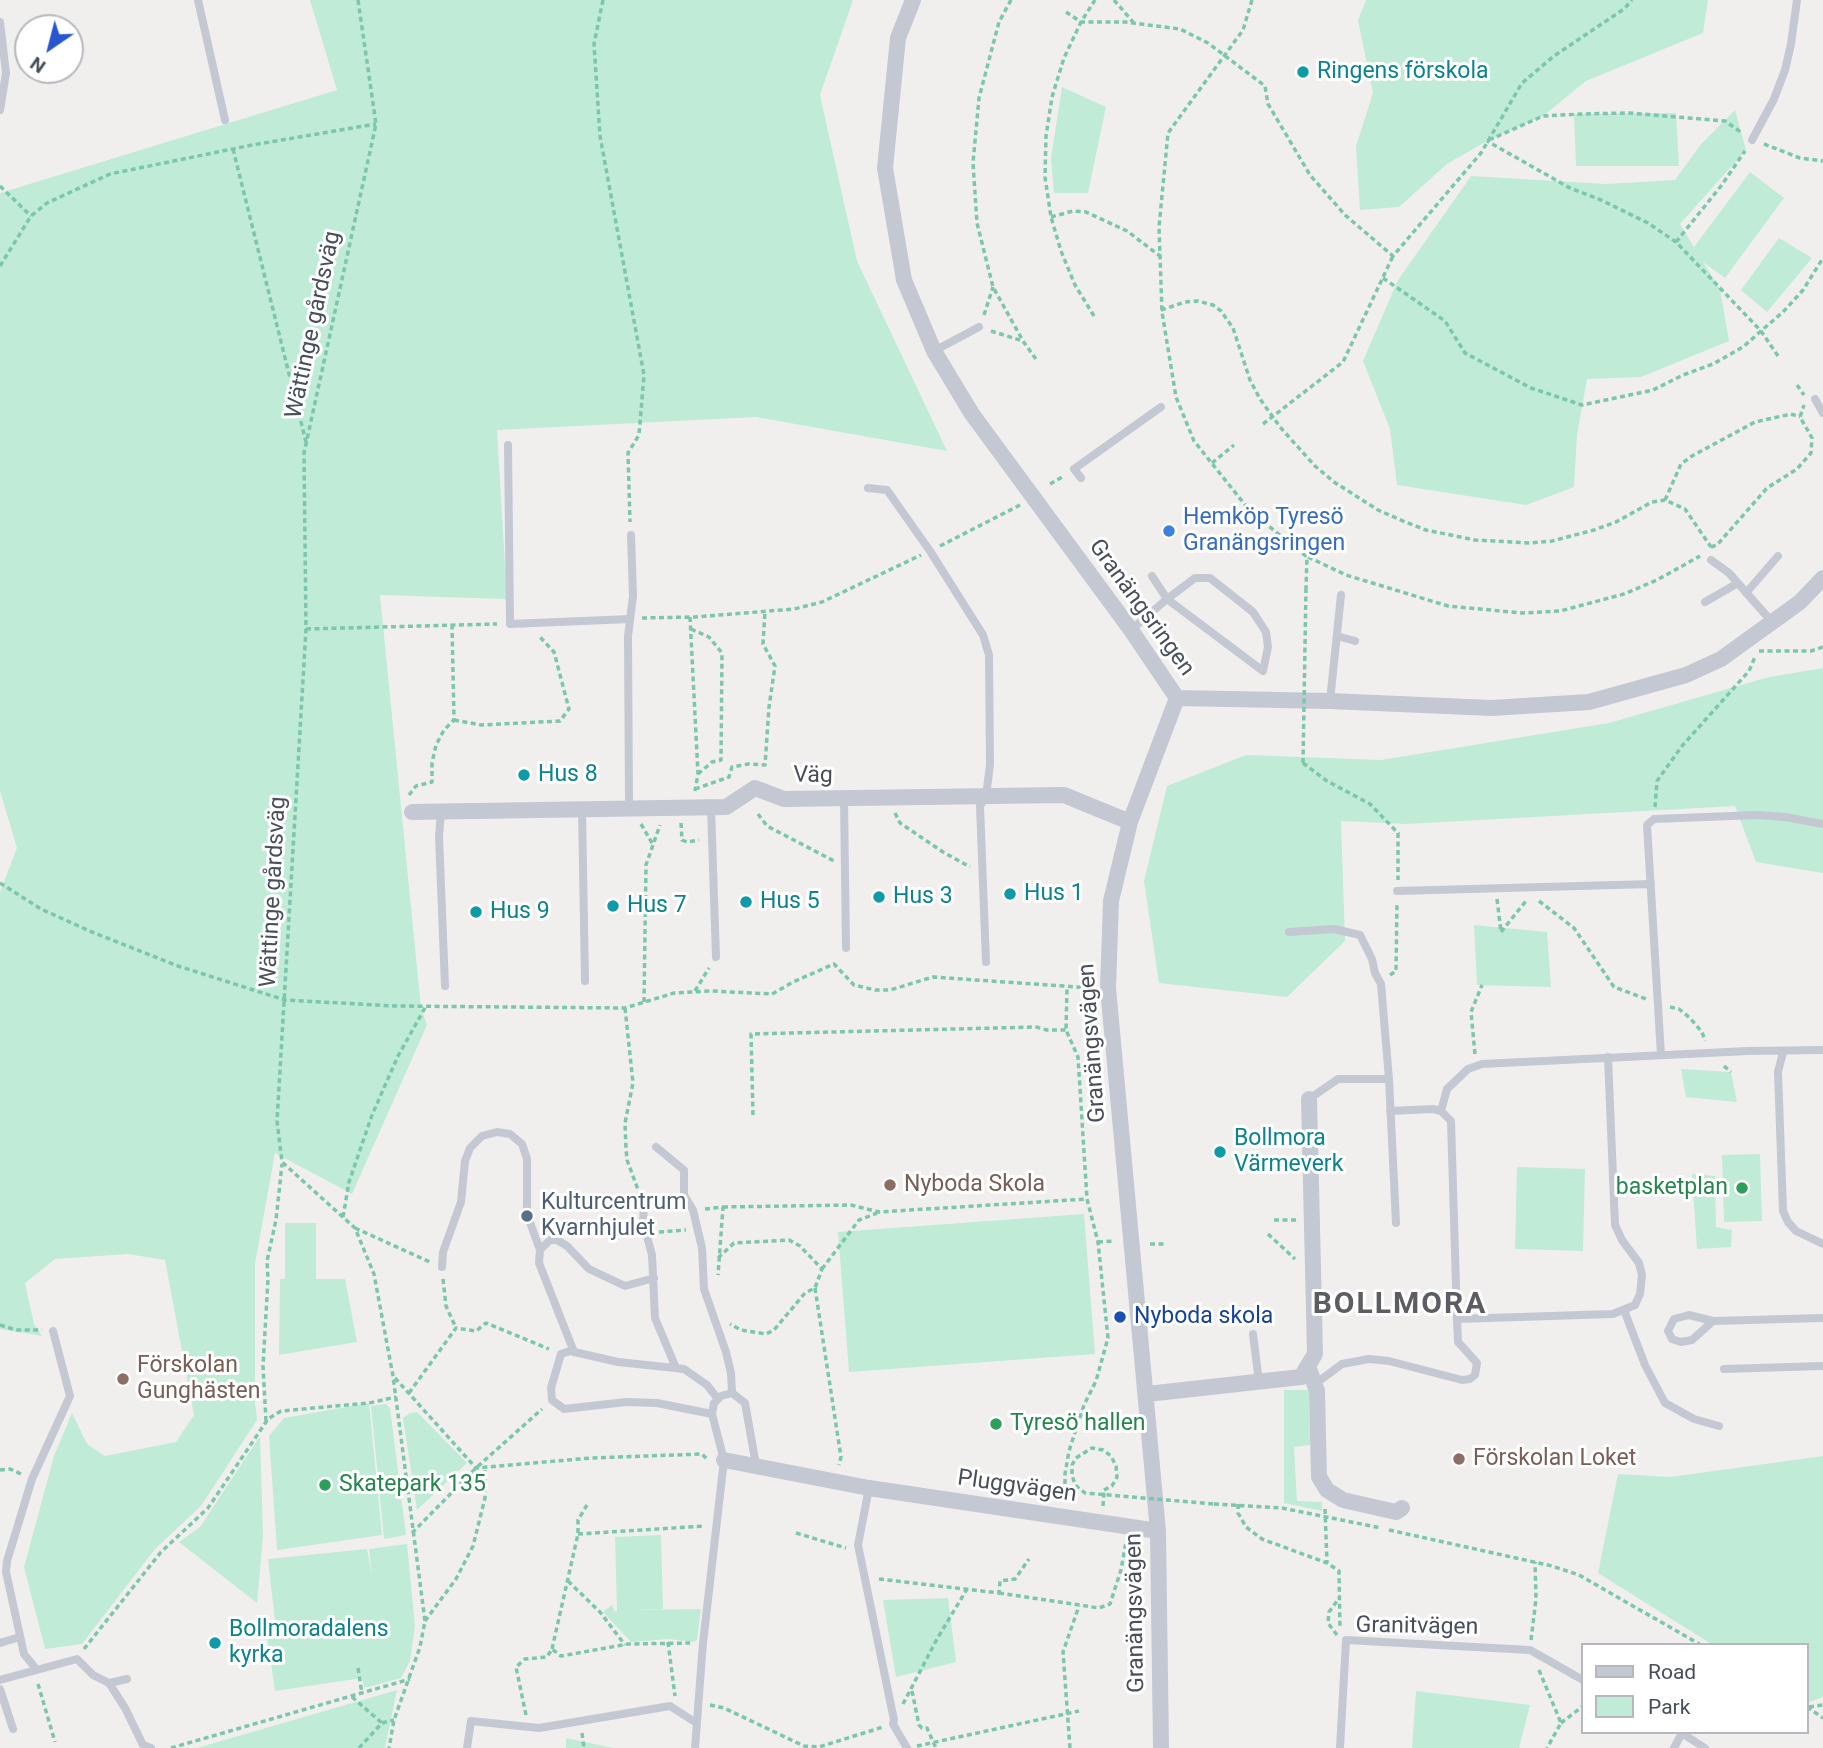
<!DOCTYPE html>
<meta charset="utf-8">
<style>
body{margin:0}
#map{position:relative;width:1823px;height:1748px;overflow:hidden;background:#f1efee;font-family:Roboto,sans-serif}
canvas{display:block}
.legend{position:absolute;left:1581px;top:1643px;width:228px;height:91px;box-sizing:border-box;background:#fff;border:2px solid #b6b8bd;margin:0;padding:9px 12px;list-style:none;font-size:21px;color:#484e5a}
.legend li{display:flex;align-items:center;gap:14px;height:35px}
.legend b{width:35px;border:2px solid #b6b8bd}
.north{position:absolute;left:14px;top:14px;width:70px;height:70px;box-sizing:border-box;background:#fff;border:2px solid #b6b8bd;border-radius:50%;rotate:215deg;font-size:19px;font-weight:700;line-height:28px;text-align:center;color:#484e5a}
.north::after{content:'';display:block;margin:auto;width:24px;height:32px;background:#2856d1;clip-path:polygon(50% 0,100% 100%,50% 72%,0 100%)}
</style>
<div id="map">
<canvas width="1823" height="1748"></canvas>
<ul class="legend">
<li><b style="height:9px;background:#c3c8d2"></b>Road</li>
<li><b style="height:19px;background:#c0ebd7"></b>Park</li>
</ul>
<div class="north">N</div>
</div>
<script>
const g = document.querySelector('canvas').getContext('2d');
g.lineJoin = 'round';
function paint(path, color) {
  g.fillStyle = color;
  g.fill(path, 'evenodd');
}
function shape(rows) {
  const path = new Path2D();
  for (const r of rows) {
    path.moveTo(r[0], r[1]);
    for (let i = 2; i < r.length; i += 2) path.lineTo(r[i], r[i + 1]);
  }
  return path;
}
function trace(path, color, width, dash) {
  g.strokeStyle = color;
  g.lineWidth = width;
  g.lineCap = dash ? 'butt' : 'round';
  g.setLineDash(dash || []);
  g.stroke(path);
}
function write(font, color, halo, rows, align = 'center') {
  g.font = font + ' Roboto,sans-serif';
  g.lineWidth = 6;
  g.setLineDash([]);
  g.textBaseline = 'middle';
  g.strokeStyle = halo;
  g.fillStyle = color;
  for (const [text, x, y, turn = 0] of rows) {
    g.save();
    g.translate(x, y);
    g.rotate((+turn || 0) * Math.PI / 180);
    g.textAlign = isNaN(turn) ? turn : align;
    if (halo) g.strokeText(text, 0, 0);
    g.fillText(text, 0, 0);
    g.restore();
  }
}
const green = shape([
 [310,0,853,0,820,95,857,261,947,451,756,417,497,430,507,599,380,595,421,1008,427,1025,352,1194,275,1153,255,1264,255,1403,257,1420,201,1506,155,1549,82,1644,45,1649,24,1567,54,1456,72,1413,87,1444,105,1456,176,1442,194,1415,165,1260,128,1254,55,1259,25,1283,34,1324,42,1336,0,1329,0,892,17,848,0,791,0,193,337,90],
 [1366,0,1708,0,1703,33,1586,81,1543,116,1487,141,1447,164,1399,207,1360,210,1356,146,1373,93,1358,20],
 [1062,87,1106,107,1088,193,1054,193,1051,158],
 [1735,110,1746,150,1680,224,1694,247,1750,172,1784,198,1725,278,1703,262,1720,289,1729,341,1641,377,1587,379,1577,435,1574,487,1526,505,1397,485,1390,429,1363,361,1398,280,1471,176,1606,184,1675,180,1701,144],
 [1676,113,1679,166,1576,166,1574,114],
 [1779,238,1812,258,1767,312,1741,290],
 [1823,668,1823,873,1756,862,1735,806,1407,824,1341,821,1345,941,1287,997,1159,983,1144,881,1167,786,1246,755,1381,760,1609,723,1769,677],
 [1474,925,1547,932,1551,987,1477,985],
 [1681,1069,1731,1072,1737,1102,1686,1097],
 [1760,1154,1762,1221,1724,1222,1722,1155],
 [1517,1167,1585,1169,1583,1251,1515,1249],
 [1692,1174,1715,1176,1716,1227,1732,1230,1731,1247,1697,1249],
 [1084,1214,1095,1354,849,1372,838,1232],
 [285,1223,316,1223,316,1279,345,1279,357,1342,279,1355,280,1279,285,1279],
 [1284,1390,1309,1390,1310,1445,1294,1447,1297,1501,1322,1502,1322,1511,1284,1503],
 [369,1403,382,1535,277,1550,269,1436,284,1418],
 [386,1404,390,1408,406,1535,384,1539,371,1406],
 [417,1412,467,1463,417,1510,403,1418,410,1413],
 [260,1436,263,1535,257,1603,179,1542,200,1527],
 [1823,1456,1823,1697,1807,1703,1807,1645,1713,1645,1598,1573,1618,1474,1670,1477],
 [661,1535,663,1609,629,1610,701,1609,697,1640,693,1642,668,1639,631,1642,603,1612,612,1605,614,1611,617,1611,615,1537],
 [407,1544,415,1626,410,1661,401,1678,369,1687,364,1687,362,1678,275,1691,266,1629,275,1621,268,1559,367,1549,372,1576,369,1549],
 [948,1598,956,1662,896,1677,883,1600],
 [397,1690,385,1748,197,1748],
 [1416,1691,1530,1705,1519,1748,1412,1748],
 [566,1738,614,1748,566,1748]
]);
const path = shape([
 [358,0,376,124,304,453,306,629,277,1121,282,1162,355,1228,374,1274,393,1376,425,1621,420,1647,394,1720,389,1748],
 [603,0,594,44,600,136,644,375,639,435,628,453,630,522],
 [1011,0,999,22,979,98,973,163,977,223,993,287,1023,341,1038,362],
 [1114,0,1133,22],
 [1252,0,1243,30,1168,133,1159,227,1162,312,1176,397,1194,441,1250,511,1307,557,1306,588],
 [1066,12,1081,22,1125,22,1180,29,1208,43,1265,86,1268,104,1310,175,1345,215,1393,256,1481,153,1522,83,1554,56,1624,9,1632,0],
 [1489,140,1543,116,1581,114,1629,113,1725,121,1742,133],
 [1764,144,1800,158,1823,161],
 [233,149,306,442],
 [0,186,31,216],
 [1051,217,1073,211,1086,212,1127,231,1160,256],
 [1676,242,1721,186,1745,151],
 [0,266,31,216,47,203,110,174,252,145,376,124],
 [1383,278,1445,321,1465,353,1531,388,1582,405,1653,390,1683,375,1713,364,1743,347,1761,331,1676,242,1648,223,1601,200,1570,188,1487,141],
 [1161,310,1185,302,1198,301,1213,305,1221,311,1233,328,1250,380,1260,399,1280,427,1315,466,1334,482,1378,510,1403,521,1426,530,1475,540,1530,543,1552,541,1594,530,1616,522,1652,502,1665,500,1685,509,1711,547],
 [984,315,993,287],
 [1094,316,1075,285,1061,251,1051,217,1045,177,1046,136,1052,97,1064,58,1081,22,1095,0],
 [991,331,1023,341],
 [1778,356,1761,331,1783,312,1803,290,1823,258],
 [1797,385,1804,395],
 [1263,424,1343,362,1393,256],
 [1212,463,1234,445],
 [1050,484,1064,476],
 [1665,500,1681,464,1692,456,1755,422,1791,414,1800,417],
 [940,546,1020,505],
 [1711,547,1717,545,1767,488,1797,469,1811,453,1812,438,1800,417,1804,405],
 [1308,557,1346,575,1448,606,1522,613,1560,611,1624,594,1657,580,1700,556],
 [690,617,698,774,695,791],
 [642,618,695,617,794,609,822,602,921,555],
 [306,629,497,624],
 [691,629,709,637,722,653,721,760,712,762,698,774],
 [1759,651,1811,651,1823,647],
 [454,720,481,725,560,721,569,709,554,652,540,637],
 [1303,763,1327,781,1370,804,1398,833,1398,880],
 [695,789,729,777,732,767,748,764,765,765,769,707,775,666,763,644,765,611],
 [409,795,416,786,432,782,432,763,436,745,444,730,454,720,452,624],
 [1655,807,1657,781,1682,746,1749,671,1755,657],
 [895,813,900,823,943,852,970,867],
 [758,814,767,826,834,861],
 [681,823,682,840,687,842,699,840],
 [641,824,652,843],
 [0,883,41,909,92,932,178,966,285,1000,395,1006,625,1008,674,993,711,991,772,994,793,982,834,964,854,985,875,990,890,990,933,977,1092,988],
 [1497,899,1501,932],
 [1539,901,1574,928,1614,987,1646,999],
 [1501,932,1526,901],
 [1390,975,1396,971,1397,902],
 [695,991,709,968],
 [644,1002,646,865,660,825],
 [1670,1007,1679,1009,1690,1018,1702,1032,1705,1041],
 [625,1008,633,1083,625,1123,626,1148,627,1160,640,1195],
 [1475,1054,1471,1012,1482,985],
 [1724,1066,1731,1072],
 [753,1115,751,1034,1036,1027,1047,1030,1066,1030],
 [723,1207,851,1205,879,1212,1087,1199],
 [705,1209,723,1207,718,1275],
 [343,1217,349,1182,372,1115,398,1056,426,1006],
 [1274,1220,1298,1220],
 [355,1228,430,1262],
 [659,1232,686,1230],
 [1268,1234,1295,1259],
 [1098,1242,1115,1241],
 [1150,1244,1166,1244],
 [718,1258,734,1243,789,1240,800,1246,822,1269,815,1288,805,1293,774,1330,766,1334,741,1330,730,1324],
 [822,1269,859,1220,877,1213],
 [443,1279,446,1306,456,1328],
 [815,1288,841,1457,839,1465],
 [0,1325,16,1330,42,1330],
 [395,1378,476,1468,591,1458,702,1454,708,1460],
 [409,1393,456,1328,476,1331,486,1323,549,1349],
 [266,1421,263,1366,268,1279,267,1261,276,1220,282,1164],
 [0,1470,10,1469,21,1474],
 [1065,1501,1065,1474,1069,1451,1084,1405,1096,1381,1108,1338,1098,1242,1087,1199,1078,1057,1066,1030,1067,987],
 [1214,1504,1282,1508,1381,1528],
 [1238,1504,1238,1513,1246,1527,1262,1539,1327,1563,1339,1571,1340,1629],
 [1103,1506,1104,1490],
 [1325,1509,1327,1563],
 [1389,1530,1552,1566,1579,1575,1701,1645],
 [412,1533,476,1468,542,1409],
 [796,1533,846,1548],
 [578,1534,705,1526],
 [879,1579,999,1593,1000,1581,1015,1579,1029,1559],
 [568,1581,600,1612,625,1645],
 [999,1593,1099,1608,1110,1604,1121,1570,1126,1542],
 [425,1621,456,1579,473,1546,485,1498,485,1468],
 [1337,1635,1328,1623,1329,1612,1340,1597],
 [1531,1640,1536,1599,1535,1562],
 [668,1642,675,1696],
 [84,1649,161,1552,208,1508,268,1419,281,1411,369,1403,396,1397],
 [552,1649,578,1534,578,1520,587,1505],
 [358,1668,362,1694],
 [1539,1670,1561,1723,1547,1748],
 [38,1684,55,1742],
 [912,1691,919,1725,922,1728,927,1728,936,1748],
 [352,1697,382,1723],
 [903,1704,937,1639,967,1589],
 [710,1705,724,1708,804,1746,819,1747,883,1727],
 [1807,1707,1823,1718],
 [1809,1707,1823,1705],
 [526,1715,516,1667,525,1659,547,1657,552,1649,561,1656,628,1644,690,1643],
 [1561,1723,1583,1706],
 [582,1733,584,1748],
 [917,1746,1079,1711],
 [171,1748,410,1679],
 [359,1748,382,1723,394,1720],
 [1070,1748,1063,1652,1079,1606]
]);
const lane = shape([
 [198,0,225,120],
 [0,22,6,73,0,110],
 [1752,140,1774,99,1785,70,1791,44,1797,0],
 [934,351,979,327],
 [1815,399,1823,413],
 [508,445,510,624,630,619],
 [1081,478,1074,469,1161,407],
 [868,488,887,490,930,551,983,635,989,655,990,765,986,796,980,806,986,962],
 [1711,560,1729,573,1772,622],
 [1746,593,1778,556],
 [1705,602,1738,583],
 [1131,630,1167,599,1195,578,1210,578,1253,612,1266,632,1268,647,1263,671,1167,599,1152,576],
 [1337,636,1355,641],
 [1330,701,1341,595],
 [844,799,846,948],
 [629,807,628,636,633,596,631,535],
 [711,808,716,957],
 [582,810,585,981],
 [441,813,439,836,445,986],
 [1397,891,1651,884],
 [1289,932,1334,929,1360,935,1372,959,1375,973,1381,984,1389,1079,1396,1223],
 [1783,1052,1778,1072,1783,1211,1788,1222,1796,1231,1823,1244],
 [1661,1055,1647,825,1654,819,1757,815,1785,817,1823,824],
 [1309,1099,1338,1079,1389,1079],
 [1390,1111,1433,1109,1441,1111,1447,1089,1468,1069,1482,1064,1748,1051,1823,1050],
 [1441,1111,1451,1121,1457,1319,1613,1314,1635,1305,1640,1294,1642,1275,1639,1263,1622,1240,1615,1225,1608,1057],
 [656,1147,684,1170,684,1195,693,1210,702,1248,704,1289,726,1352,731,1373,732,1393],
 [644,1207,643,1221,652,1255,655,1318,676,1368],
 [540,1250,550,1240,557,1240,567,1246,589,1269,625,1286,654,1278],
 [442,1267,443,1252,461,1202,465,1161,470,1148,482,1136,497,1132,510,1134,522,1144,527,1159,527,1214,540,1250,539,1263,574,1352],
 [1624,1310,1645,1365,1665,1403,1694,1419,1719,1426],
 [1713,1321,1692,1340,1681,1342,1672,1339,1668,1331,1674,1319,1689,1315,1713,1321,1823,1318],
 [1253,1334,1259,1382],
 [1724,1369,1823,1366],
 [1315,1384,1342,1364,1369,1359,1389,1361,1462,1380,1470,1379,1475,1375,1477,1363,1458,1342,1457,1319],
 [712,1414,657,1403,626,1402,564,1409,552,1400,551,1388,561,1354,570,1351,618,1362,684,1369,707,1385,718,1399],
 [869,1488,858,1545,894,1720,893,1724,907,1748],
 [0,1643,20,1637],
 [37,1670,24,1654,6,1572,7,1561,32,1479,70,1396,53,1331],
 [0,1680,77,1659,93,1675,109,1683,125,1708,143,1745,151,1748],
 [109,1683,127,1679],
 [0,1689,13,1729],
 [1680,1732,1705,1748],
 [467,1748,471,1721,539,1728,670,1706,695,1722],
 [695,1748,703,1643,724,1460,712,1414,714,1403,721,1396,732,1393,745,1403,756,1465],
 [1340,1748,1346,1640,1530,1650,1583,1680],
 [1674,1748,1682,1733]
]);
const street = shape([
 [913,0,898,38,885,168,904,280,934,351,972,414,1131,630,1177,698],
 [1177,698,1330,701,1491,708,1589,702,1686,675,1721,659,1800,602,1823,578],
 [412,812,726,807,755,788,784,799,1064,795,1130,822],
 [1308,1366,1317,1391,1319,1477,1327,1490,1343,1500,1396,1512,1402,1508],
 [1147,1394,1301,1377,1315,1354,1309,1099],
 [724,1460,869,1488,1158,1531],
 [1161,1748,1158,1531,1108,988,1111,901,1130,822,1177,698]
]);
const pathBridge = shape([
 [1303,763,1306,588],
 [1104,1490,1112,1486,1117,1477,1116,1466,1111,1456,1103,1450,1092,1448,1076,1458,1072,1465,1072,1475,1075,1485,1085,1493,1214,1504]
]);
const markers = [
 [1303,72,7,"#0f9aa8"],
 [1169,531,7,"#3f7fe0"],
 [524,775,7,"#0f9aa8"],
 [1010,894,7,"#0f9aa8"],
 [879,897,7,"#0f9aa8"],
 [746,902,7,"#0f9aa8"],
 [613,906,7,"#0f9aa8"],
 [476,912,7,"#0f9aa8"],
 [1220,1152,7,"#0f9aa8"],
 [890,1185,7,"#8d6e63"],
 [1742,1188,7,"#2e9e5b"],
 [527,1216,7,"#5c6f8a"],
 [1120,1317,7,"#1a4fb4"],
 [123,1379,7,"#8d6e63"],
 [996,1424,7,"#2e9e5b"],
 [1459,1459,7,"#8d6e63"],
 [325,1485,7,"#2e9e5b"],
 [215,1643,7,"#0f9aa8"]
];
const cultureNames = [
 ["Ringens förskola",1317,72],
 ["Hus 8",538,775],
 ["Hus 1",1024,894],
 ["Hus 3",893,897],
 ["Hus 5",760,902],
 ["Hus 7",627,906],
 ["Hus 9",490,912],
 ["Bollmora",1234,1139],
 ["Värmeverk",1234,1165],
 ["Bollmoradalens",229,1630],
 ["kyrka",229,1656]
];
const streetNames = [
 ["Wättinge gårdsväg",314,325,-78],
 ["Granängsringen",1141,608,54],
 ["Väg",813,776,1],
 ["Wättinge gårdsväg",274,892,-87],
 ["Granängsvägen",1093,1043,-94],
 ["Pluggvägen",1017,1487,8],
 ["Granängsvägen",1136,1613,-91],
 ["Granitvägen",1417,1627,1]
];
const shopNames = [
 ["Hemköp Tyresö",1183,518],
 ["Granängsringen",1183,544]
];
const educationNames = [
 ["Nyboda Skola",904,1185],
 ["Förskolan",137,1366],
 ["Gunghästen",137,1392],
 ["Förskolan Loket",1473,1459]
];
const leisureNames = [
 ["basketplan",1728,1188,"right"],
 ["Tyresö hallen",1010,1424],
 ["Skatepark 135",339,1485]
];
const serviceNames = [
 ["Kulturcentrum",541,1203],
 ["Kvarnhjulet",541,1229]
];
const transitNames = [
 ["Nyboda skola",1134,1317]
];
const districtNames = [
 ["BOLLMORA",1400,1305]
];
paint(green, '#c0ebd7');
trace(path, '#7bc6ad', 3.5, [5, 3.5]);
trace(lane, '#c3c8d2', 8);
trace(street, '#c3c8d2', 16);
trace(pathBridge, '#7bc6ad', 3.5, [5, 3.5]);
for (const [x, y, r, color] of markers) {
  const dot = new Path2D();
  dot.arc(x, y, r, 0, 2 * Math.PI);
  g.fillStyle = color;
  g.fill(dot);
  trace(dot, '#fff', 2.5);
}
write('23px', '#0d838f', '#fff', cultureNames, 'left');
write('23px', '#484e5a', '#fff', streetNames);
write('23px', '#366cbe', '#fff', shopNames, 'left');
write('23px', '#785e54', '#fff', educationNames, 'left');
write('23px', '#27864d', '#fff', leisureNames, 'left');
write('23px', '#4e5e75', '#fff', serviceNames, 'left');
write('23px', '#164399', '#fff', transitNames, 'left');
g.letterSpacing = '2px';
write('bold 30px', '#5b5d62', '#fff', districtNames);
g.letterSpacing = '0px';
</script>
